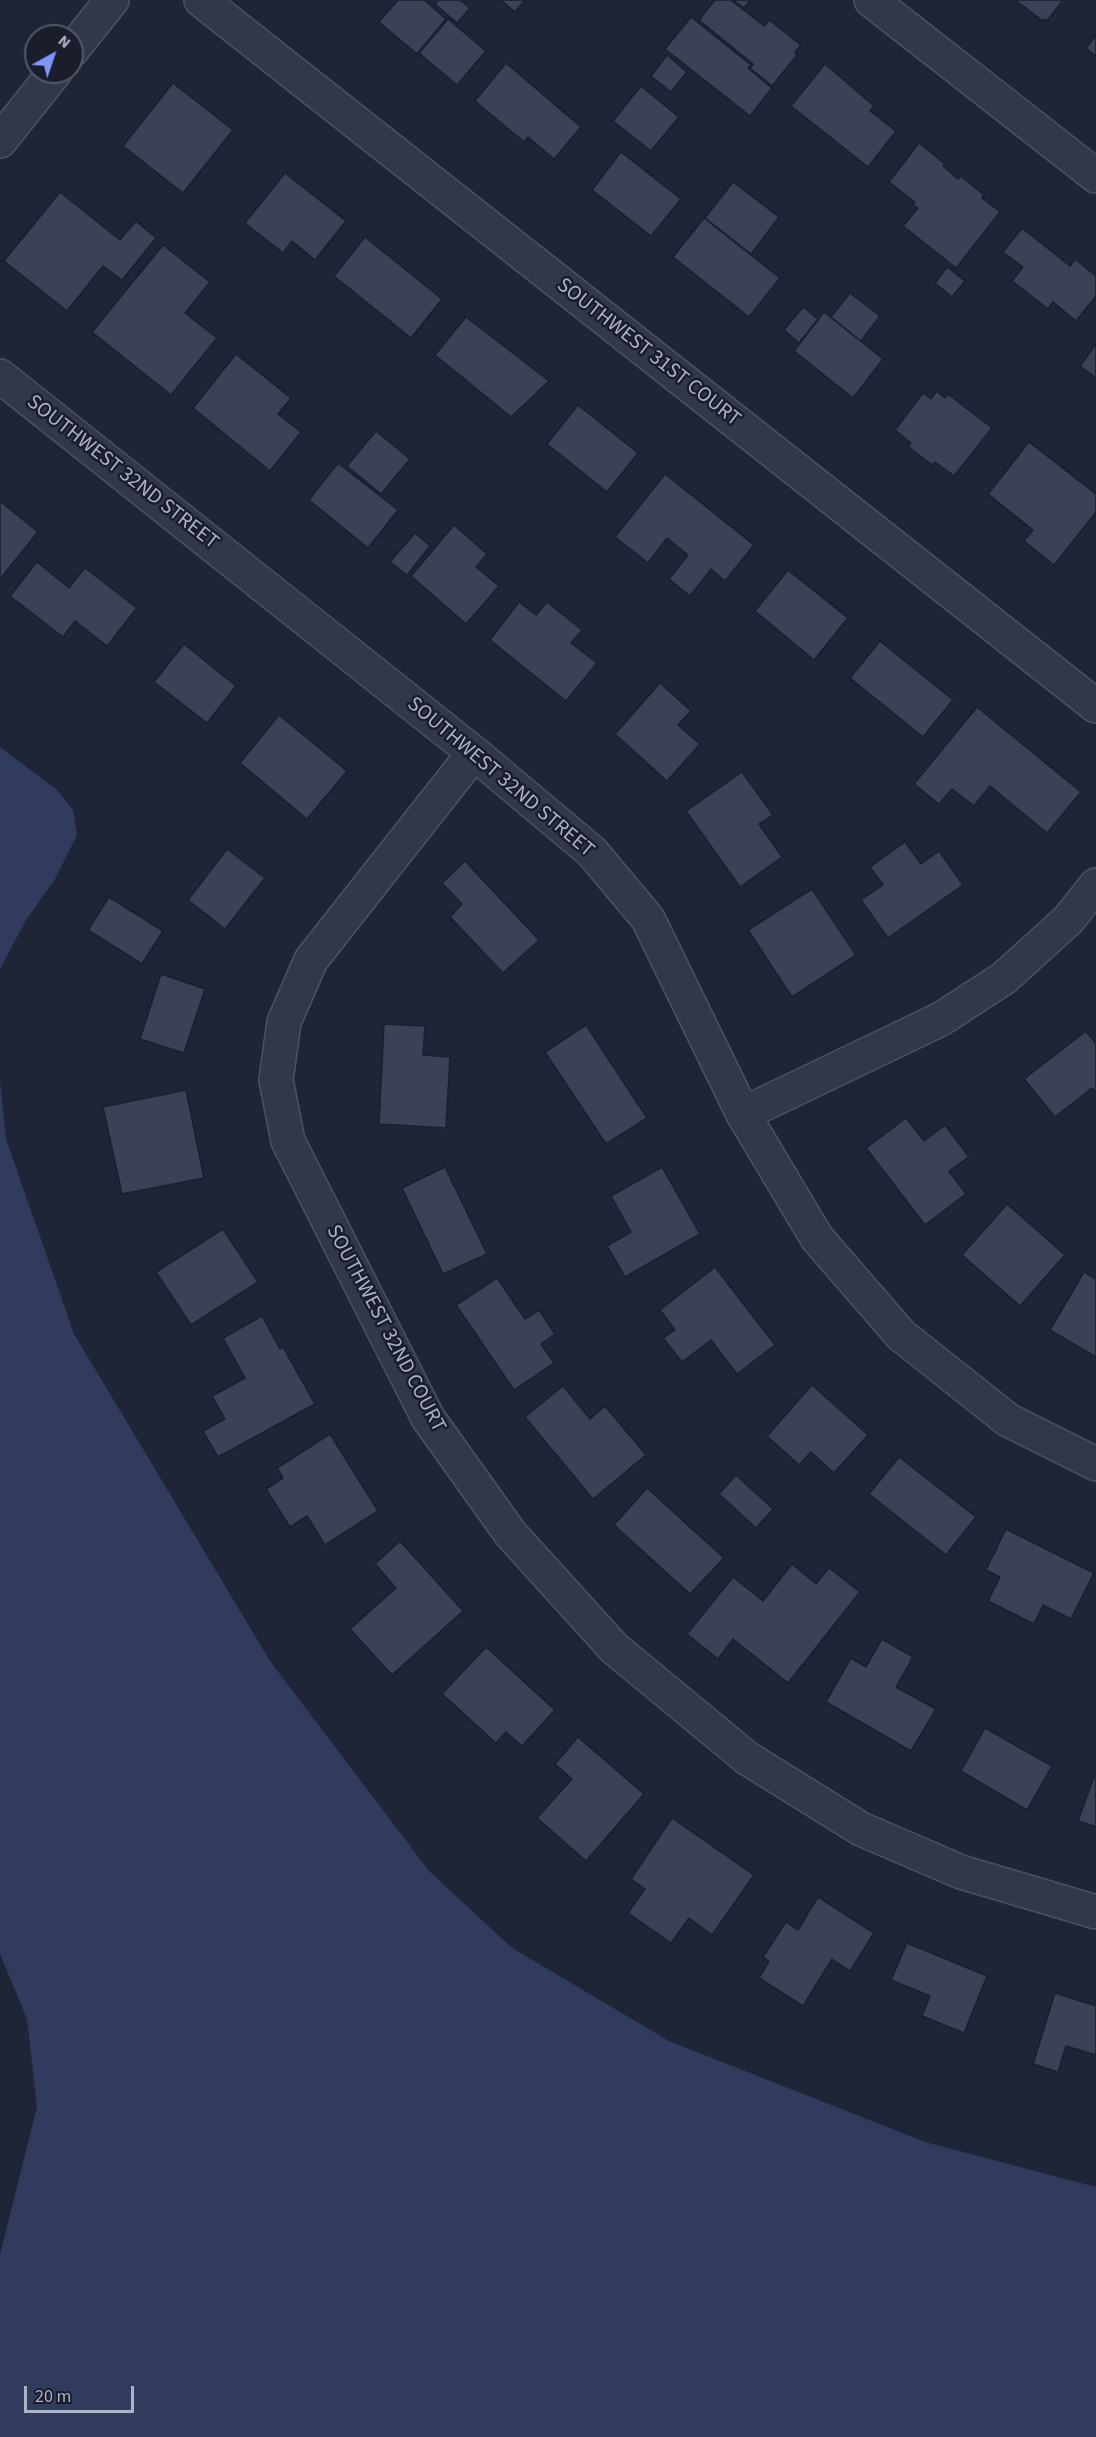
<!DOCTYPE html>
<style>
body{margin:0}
#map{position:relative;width:1096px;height:2437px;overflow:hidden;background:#1f2537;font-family:"Source Sans 3",sans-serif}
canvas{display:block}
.north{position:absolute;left:24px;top:24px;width:60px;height:60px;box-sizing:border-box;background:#191d2c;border:2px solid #545969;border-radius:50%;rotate:40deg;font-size:16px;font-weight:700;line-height:24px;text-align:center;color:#adb2c5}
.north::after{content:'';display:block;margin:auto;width:21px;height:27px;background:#7d96f9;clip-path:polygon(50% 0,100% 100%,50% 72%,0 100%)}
.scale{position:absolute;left:24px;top:2386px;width:110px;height:27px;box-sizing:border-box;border:3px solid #adb2c5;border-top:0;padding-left:8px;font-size:18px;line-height:21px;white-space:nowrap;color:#adb2c5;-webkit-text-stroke:4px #191d2c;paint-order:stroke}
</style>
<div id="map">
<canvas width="1096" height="2437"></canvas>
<div class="north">N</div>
<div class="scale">20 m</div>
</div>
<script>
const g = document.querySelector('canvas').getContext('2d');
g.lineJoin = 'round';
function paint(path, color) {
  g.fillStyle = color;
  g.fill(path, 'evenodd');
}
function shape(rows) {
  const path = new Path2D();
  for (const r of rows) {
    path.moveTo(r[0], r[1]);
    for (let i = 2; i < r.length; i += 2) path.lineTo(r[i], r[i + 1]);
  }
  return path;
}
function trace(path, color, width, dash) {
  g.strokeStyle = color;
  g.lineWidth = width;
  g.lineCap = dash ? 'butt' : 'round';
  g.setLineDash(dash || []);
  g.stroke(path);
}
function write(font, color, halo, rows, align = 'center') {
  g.font = font + ' "Source Sans 3",sans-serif';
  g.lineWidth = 5;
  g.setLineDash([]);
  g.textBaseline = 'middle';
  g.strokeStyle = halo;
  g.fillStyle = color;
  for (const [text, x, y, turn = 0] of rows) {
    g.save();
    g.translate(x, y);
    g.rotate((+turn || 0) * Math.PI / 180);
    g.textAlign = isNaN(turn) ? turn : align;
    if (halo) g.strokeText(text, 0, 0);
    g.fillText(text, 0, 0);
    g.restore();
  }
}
const water = shape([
 [0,747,57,790,73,810,77,835,55,879,26,920,0,969],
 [0,1080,6,1139,74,1334,270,1661,429,1871,512,1948,669,2041,925,2142,1096,2187,1096,2437,0,2437,0,2255,37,2107,27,2019,0,1954]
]);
const building = shape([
 [398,0,424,0,446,19,417,54,379,22,398,0],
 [438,0,460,0,470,8,457,23,435,4,438,0],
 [501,0,525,0,515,12,501,0],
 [715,0,731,0,764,26,769,20,801,45,795,52,797,55,772,86,750,68,753,64,699,20,715,0],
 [733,0,750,0,744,8,733,0],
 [1015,0,1063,0,1047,21,1044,19,1043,21,1015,0],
 [691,17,751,65,748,68,772,88,750,116,665,49,691,17],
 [448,19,486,51,457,85,419,53,448,19],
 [1096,35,1096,56,1086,48,1096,35],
 [667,55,687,72,671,92,651,76,667,55],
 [506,63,581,127,554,159,528,137,524,142,475,101,506,63],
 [825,64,874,106,870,111,896,131,868,167,791,106,825,64],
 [173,83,233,130,183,193,123,146,173,83],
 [641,86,679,117,651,151,613,121,641,86],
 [919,143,945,164,943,166,958,179,961,176,984,195,982,198,1000,212,956,268,903,226,918,208,913,205,915,202,889,182,919,143],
 [621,152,681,199,651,236,592,190,621,152],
 [285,173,346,221,315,260,292,241,283,253,245,223,285,173],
 [733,182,779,217,751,254,705,218,733,182],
 [60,192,120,240,136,221,156,238,122,280,103,266,67,311,4,261,60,192],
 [704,218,780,278,749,317,673,257,704,218],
 [1022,228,1070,266,1075,259,1096,276,1096,296,1076,321,1053,302,1048,309,1012,281,1023,267,1003,252,1022,228],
 [365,237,442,299,411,338,334,276,365,237],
 [163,245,210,282,185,313,217,338,171,395,92,332,163,245],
 [947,267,965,281,952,297,935,283,947,267],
 [850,293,880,316,861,341,831,317,850,293],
 [803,307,818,319,799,343,784,330,803,307],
 [824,312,883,359,853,398,794,351,824,312],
 [466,317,549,381,511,417,435,355,466,317],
 [1096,344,1096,378,1080,366,1096,344],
 [236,354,291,398,278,414,301,432,270,471,193,408,236,354],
 [937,391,945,398,948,394,992,428,954,476,935,462,932,465,909,447,911,443,895,430,923,393,931,399,937,391],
 [578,405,638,453,607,492,547,444,578,405],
 [376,431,410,459,381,494,347,466,376,431],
 [1029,442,1096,494,1096,512,1054,565,1024,541,1033,530,988,494,1029,442],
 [338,463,398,510,368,548,309,500,338,463],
 [665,474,754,545,725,581,711,569,690,596,669,579,688,555,667,538,648,563,615,537,665,474],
 [0,501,38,532,0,579,0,501],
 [454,525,487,554,476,567,499,586,466,624,411,576,454,525],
 [415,533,430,546,407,575,390,562,415,533],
 [37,562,69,588,85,568,137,608,107,646,75,621,63,637,10,596,37,562],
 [788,570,848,618,814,660,755,611,788,570],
 [519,602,536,615,547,602,582,630,571,643,597,663,566,701,490,640,519,602],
 [880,641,953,700,923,737,850,678,880,641],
 [184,644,236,686,207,723,154,682,184,644],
 [660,683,691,711,678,725,700,744,667,781,615,734,660,683],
 [977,707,1081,792,1047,833,990,786,974,806,952,789,939,804,914,784,977,707],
 [279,715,347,771,307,819,240,763,279,715],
 [742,772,773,815,759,824,782,857,740,887,686,811,742,772],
 [905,842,921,864,939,851,963,885,888,938,861,900,883,885,870,867,905,842],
 [227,849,265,878,225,929,188,900,227,849],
 [465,861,539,940,503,973,450,917,462,904,442,883,465,861],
 [812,889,856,955,792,997,748,930,812,889],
 [109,897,163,931,142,964,88,930,109,897],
 [161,974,205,989,184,1053,140,1039,161,974],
 [384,1024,425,1026,423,1055,450,1057,446,1128,379,1124,384,1024],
 [586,1025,647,1118,606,1144,545,1052,586,1025],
 [1086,1031,1096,1044,1096,1092,1092,1088,1055,1117,1024,1079,1086,1031],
 [186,1090,204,1178,122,1194,103,1107,186,1090],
 [906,1118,924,1141,945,1125,969,1157,949,1171,966,1194,925,1225,866,1148,906,1118],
 [445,1167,487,1254,443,1274,402,1188,445,1167],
 [662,1167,700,1234,625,1277,607,1246,631,1232,611,1196,662,1167],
 [1007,1204,1065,1255,1020,1306,962,1255,1007,1204],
 [223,1229,258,1282,191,1325,156,1272,223,1229],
 [715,1267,775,1345,737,1374,711,1340,682,1362,663,1338,675,1330,660,1310,715,1267],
 [1084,1272,1096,1279,1096,1357,1050,1330,1084,1272],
 [497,1278,525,1319,539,1310,555,1334,541,1344,554,1363,514,1390,456,1305,497,1278],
 [262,1316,280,1349,283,1347,315,1404,218,1457,203,1431,225,1419,212,1396,245,1378,223,1338,262,1316],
 [812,1385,868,1435,834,1473,811,1452,799,1465,767,1436,812,1385],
 [563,1386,590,1419,605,1406,646,1455,593,1499,525,1417,563,1386],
 [330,1434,378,1511,325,1545,307,1516,290,1527,266,1489,283,1478,277,1468,330,1434],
 [899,1457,976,1517,946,1555,869,1494,899,1457],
 [736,1475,773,1509,756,1528,719,1494,736,1475],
 [647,1488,724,1558,690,1594,614,1525,647,1488],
 [1006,1529,1094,1573,1071,1619,1043,1605,1034,1624,988,1601,1000,1577,986,1570,1006,1529],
 [400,1541,463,1611,392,1675,350,1629,396,1588,375,1564,400,1541],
 [792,1564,816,1584,829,1568,860,1592,788,1683,733,1639,718,1659,687,1634,733,1577,763,1601,792,1564],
 [882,1639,913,1657,896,1687,936,1709,911,1751,826,1702,851,1658,866,1667,882,1639],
 [486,1647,555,1710,522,1746,506,1732,496,1743,442,1694,486,1647],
 [985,1728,1052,1766,1027,1810,961,1771,985,1728],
 [578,1737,644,1794,586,1861,537,1818,572,1779,555,1764,578,1737],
 [1095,1774,1096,1774,1096,1827,1078,1821,1095,1774],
 [672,1818,754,1875,712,1935,689,1918,671,1943,628,1913,645,1889,631,1879,672,1818],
 [818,1897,874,1933,850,1971,832,1959,803,2006,759,1978,769,1961,763,1957,786,1922,798,1930,818,1897],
 [907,1943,987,1976,964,2033,922,2016,930,1996,891,1980,907,1943],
 [1055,1993,1096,2006,1096,2055,1066,2046,1058,2072,1033,2064,1055,1993]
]);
const street = shape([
 [201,0,1096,706],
 [871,0,1096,176],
 [72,50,112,0],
 [0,141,55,72],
 [0,376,474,753,592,852,648,919,743,1114,817,1238,901,1335,1008,1420,1096,1464],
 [474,753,311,960,284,1022,276,1080,288,1141,428,1418,510,1533,614,1648,747,1758,861,1829,961,1872,1096,1912],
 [743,1114,941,1019,1004,978,1068,920,1096,885]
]);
const streetNames = [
 ["SOUTHWEST 31ST COURT",648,353,38],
 ["SOUTHWEST 32ND STREET",122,473,38],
 ["SOUTHWEST 32ND STREET",500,778,40],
 ["SOUTHWEST 32ND COURT",385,1329,62]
];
paint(water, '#313b5d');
paint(building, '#3b4258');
trace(building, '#1b1f2e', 1.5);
trace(street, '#4d5263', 36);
trace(street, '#333848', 33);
write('21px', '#adb2c5', '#191d2c', streetNames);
</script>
